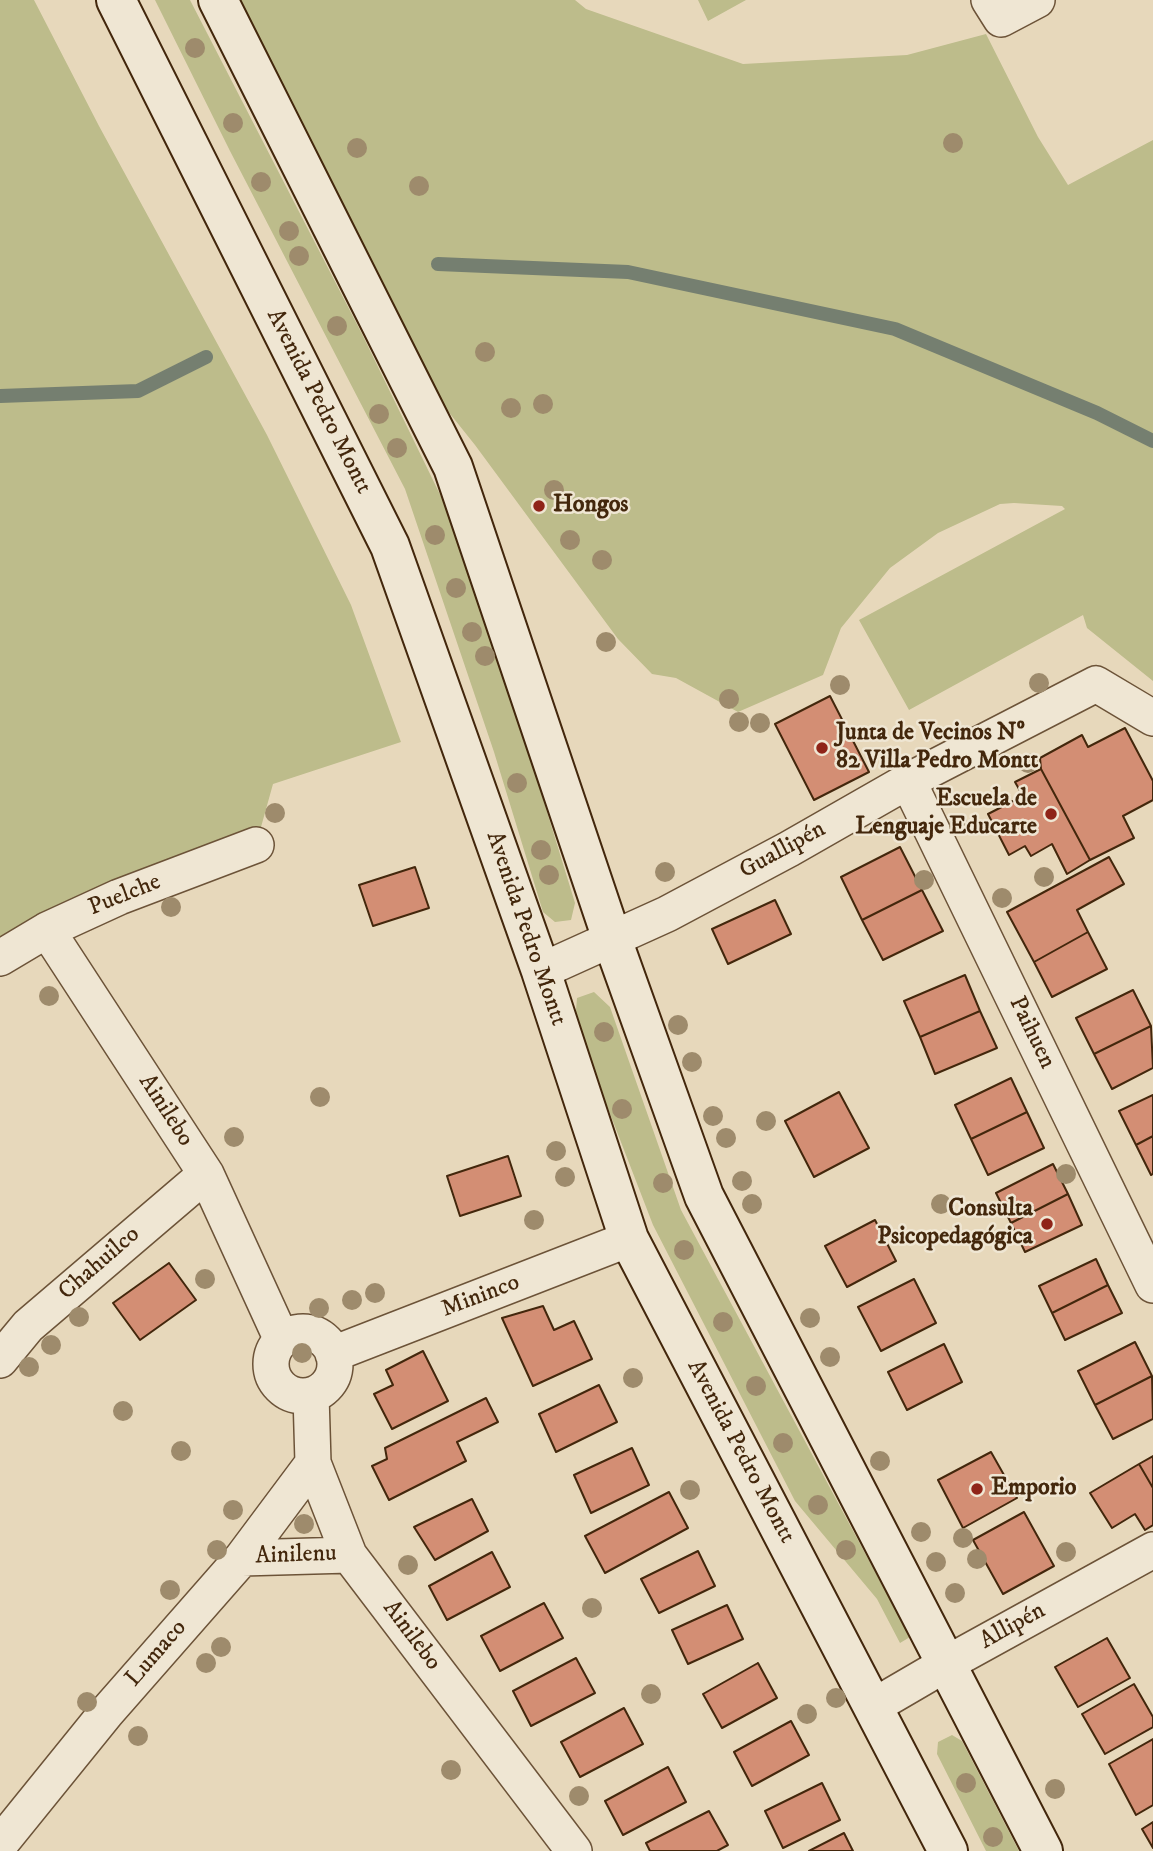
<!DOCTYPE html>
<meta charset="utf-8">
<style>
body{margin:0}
canvas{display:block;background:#e7d8bb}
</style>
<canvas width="1153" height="1851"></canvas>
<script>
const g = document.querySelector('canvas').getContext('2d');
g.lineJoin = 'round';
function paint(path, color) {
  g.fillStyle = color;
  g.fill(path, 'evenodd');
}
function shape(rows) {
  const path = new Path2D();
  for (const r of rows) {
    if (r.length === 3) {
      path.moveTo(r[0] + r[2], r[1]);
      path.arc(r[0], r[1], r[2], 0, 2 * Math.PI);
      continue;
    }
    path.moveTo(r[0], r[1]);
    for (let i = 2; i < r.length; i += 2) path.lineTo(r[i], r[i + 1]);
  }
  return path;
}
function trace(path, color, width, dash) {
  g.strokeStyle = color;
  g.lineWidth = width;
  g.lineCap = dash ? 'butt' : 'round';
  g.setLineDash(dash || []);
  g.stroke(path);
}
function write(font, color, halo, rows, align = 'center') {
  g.font = font + ' "IM FELL DW Pica",serif';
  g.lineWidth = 5;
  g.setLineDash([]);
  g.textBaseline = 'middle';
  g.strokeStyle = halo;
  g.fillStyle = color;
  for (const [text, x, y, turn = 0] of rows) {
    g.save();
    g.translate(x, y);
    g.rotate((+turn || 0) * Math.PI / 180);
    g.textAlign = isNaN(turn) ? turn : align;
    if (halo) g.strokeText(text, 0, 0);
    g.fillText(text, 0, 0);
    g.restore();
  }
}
const green = shape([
 [0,0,34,0,99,126,267,435,351,605,401,742,273,784,256,845,0,958],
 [155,0,190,0,362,334,466,548,575,903,571,920,555,922,543,912,494,752,405,489,230,151],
 [223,0,575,0,586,9,743,64,907,55,986,34,1038,137,1068,185,1153,140,1153,681,1087,628,1083,615,909,710,859,620,1065,509,1062,506,1014,503,1000,504,938,533,890,568,841,628,823,675,738,712,676,678,652,674,618,639,475,445,419,375],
 [698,0,746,0,708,21],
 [594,992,610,1007,681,1210,910,1637,900,1643,877,1599,795,1501,653,1225,575,1023,577,998],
 [952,1735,962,1741,1019,1851,986,1851,937,1754,938,1742]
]);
const stream = shape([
 [438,264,628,272,895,329,1097,413,1153,441],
 [0,396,138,391,206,357]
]);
const building = shape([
 [830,696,869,772,814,800,775,724,830,696],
 [1125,728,1153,781,1153,800,1123,816,1134,838,1090,860,1041,769,1040,758,1082,735,1088,747,1125,728],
 [1041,769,1090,860,1067,874,1052,844,1031,856,1025,846,1009,855,988,814,1023,796,1015,782,1041,769],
 [900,847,922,890,862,920,841,877,900,847],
 [1109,857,1124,884,1077,910,1088,932,1034,962,1007,912,1109,857],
 [415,867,429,908,373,926,359,885,415,867],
 [922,890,943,931,883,960,862,920,922,890],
 [775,900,791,934,728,964,712,929,775,900],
 [1088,932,1107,969,1052,997,1034,962,1088,932],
 [965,975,980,1011,920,1037,904,1001,965,975],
 [1133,990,1151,1026,1094,1054,1076,1018,1133,990],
 [980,1011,997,1048,935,1074,920,1037,980,1011],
 [1151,1026,1153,1068,1112,1089,1094,1054,1151,1026],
 [1011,1078,1027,1112,971,1139,955,1105,1011,1078],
 [839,1092,869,1148,814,1177,785,1121,839,1092],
 [1153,1095,1153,1136,1136,1145,1119,1111,1153,1095],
 [1027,1112,1044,1148,988,1175,971,1139,1027,1112],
 [1153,1136,1153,1174,1151,1175,1136,1145,1153,1136],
 [508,1156,521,1196,460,1216,447,1176,508,1156],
 [1053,1164,1068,1194,1011,1223,996,1193,1053,1164],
 [1068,1194,1082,1225,1025,1252,1011,1223,1068,1194],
 [875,1220,896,1261,847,1287,825,1246,875,1220],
 [1096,1259,1108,1285,1052,1313,1039,1286,1096,1259],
 [169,1263,196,1300,140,1340,113,1303,169,1263],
 [914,1279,936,1323,881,1351,858,1307,914,1279],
 [1108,1285,1122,1313,1065,1340,1052,1313,1108,1285],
 [543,1306,554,1330,574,1321,592,1359,533,1386,502,1318,543,1306],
 [1135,1342,1152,1376,1095,1405,1078,1371,1135,1342],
 [944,1344,962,1382,907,1410,888,1372,944,1344],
 [423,1351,448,1401,392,1429,374,1394,393,1385,386,1370,423,1351],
 [1152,1376,1153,1419,1113,1439,1095,1405,1152,1376],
 [599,1385,617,1422,556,1452,539,1414,599,1385],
 [486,1398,498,1422,457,1442,466,1461,389,1500,372,1466,387,1459,385,1448,486,1398],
 [632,1448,649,1485,591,1513,574,1475,632,1448],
 [991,1452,1017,1498,963,1528,938,1480,991,1452],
 [1153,1456,1153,1488,1139,1464,1153,1456],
 [1139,1464,1153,1488,1153,1525,1145,1530,1135,1514,1112,1528,1090,1493,1139,1464],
 [669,1492,688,1528,605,1573,585,1536,669,1492],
 [472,1499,488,1531,435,1560,414,1527,472,1499],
 [1024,1512,1054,1566,1003,1594,973,1540,1024,1512],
 [698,1551,715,1586,659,1613,641,1579,698,1551],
 [492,1552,510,1587,447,1620,429,1586,492,1552],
 [544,1603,563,1638,500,1671,481,1636,544,1603],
 [727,1605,743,1639,688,1664,672,1630,727,1605],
 [1107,1638,1130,1678,1078,1707,1055,1667,1107,1638],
 [576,1658,595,1693,531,1726,513,1691,576,1658],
 [758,1663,777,1698,722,1728,703,1694,758,1663],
 [1134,1684,1153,1717,1153,1727,1105,1754,1082,1714,1134,1684],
 [624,1708,643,1744,580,1777,561,1742,624,1708],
 [791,1721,809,1755,752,1786,734,1752,791,1721],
 [1153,1739,1153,1805,1136,1815,1109,1764,1153,1739],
 [668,1767,686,1802,623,1835,605,1801,668,1767],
 [822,1783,840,1820,783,1848,765,1811,822,1783],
 [709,1811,728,1845,717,1851,650,1851,646,1843,709,1811],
 [1153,1822,1153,1848,1142,1829,1153,1822],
 [844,1833,853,1851,809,1851,844,1833]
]);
const street = shape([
 [989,0,1001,19,1037,0],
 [908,781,1153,1285],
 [47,930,206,1174,282,1340],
 [0,958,47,930,119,897,256,845],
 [541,971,667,914,789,849,908,781,1096,684,1153,718],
 [303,1364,32],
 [333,1354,629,1239],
 [0,1360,28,1326,206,1174],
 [311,1395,313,1463,349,1555,574,1851],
 [242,1558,349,1555],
 [874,1706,946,1664,1153,1550],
 [0,1844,106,1713,242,1558,313,1463]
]);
const secondary = shape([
 [116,0,390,546,541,971,629,1239,948,1851],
 [218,0,453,467,612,939,704,1196,1043,1851]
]);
const trees = [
 [195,48],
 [233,123],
 [953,143],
 [357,148],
 [261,182],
 [419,186],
 [289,231],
 [299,256],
 [337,326],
 [485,352],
 [543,404],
 [511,408],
 [379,414],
 [397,448],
 [554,490],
 [435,535],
 [570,540],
 [602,560],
 [456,588],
 [472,632],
 [606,642],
 [485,656],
 [1039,683],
 [840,685],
 [729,699],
 [739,722],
 [760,723],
 [1028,763],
 [517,783],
 [275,813],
 [959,826],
 [541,850],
 [665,872],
 [549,875],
 [1044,877],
 [924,880],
 [1002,898],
 [171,907],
 [49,996],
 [678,1025],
 [604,1032],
 [692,1062],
 [320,1097],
 [622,1109],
 [713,1116],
 [766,1121],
 [234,1137],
 [726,1138],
 [556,1151],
 [1066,1174],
 [565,1177],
 [742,1181],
 [663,1183],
 [752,1204],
 [941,1204],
 [534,1220],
 [684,1250],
 [205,1279],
 [375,1293],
 [352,1300],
 [319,1308],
 [79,1317],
 [810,1318],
 [723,1322],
 [51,1345],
 [302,1353],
 [830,1357],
 [29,1367],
 [633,1378],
 [756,1386],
 [123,1411],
 [783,1443],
 [181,1451],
 [880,1461],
 [690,1490],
 [818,1505],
 [233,1510],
 [304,1524],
 [921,1532],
 [963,1538],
 [217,1550],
 [846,1550],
 [1066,1552],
 [977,1559],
 [936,1562],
 [408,1565],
 [170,1590],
 [955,1593],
 [592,1608],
 [221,1647],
 [206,1663],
 [651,1694],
 [836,1698],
 [87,1702],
 [807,1714],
 [138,1736],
 [451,1770],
 [966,1783],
 [1055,1789],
 [579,1796],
 [993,1837]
];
const markers = [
 [539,506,7,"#8f2418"],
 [822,748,7,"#8f2418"],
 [1051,814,7,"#8f2418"],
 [1047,1224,7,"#8f2418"],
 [977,1489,7,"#8f2418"]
];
const streetNames = [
 ["Avenida Pedro Montt",318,402,63],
 ["Guallipén",783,851,-29],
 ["Puelche",125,896,-22],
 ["Avenida Pedro Montt",525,929,71],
 ["Paihuen",1031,1033,64],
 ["Ainilebo",165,1111,57],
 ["Chahuilco",100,1264,-41],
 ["Mininco",481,1297,-21],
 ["Avenida Pedro Montt",740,1452,62],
 ["Ainilenu",296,1556,-2],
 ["Allipén",1013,1627,-29],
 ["Ainilebo",411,1636,53],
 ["Lumaco",157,1654,-49]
];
const poiNames = [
 ["Hongos",553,506],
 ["Junta de Vecinos Nº",836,734],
 ["82 Villa Pedro Montt",836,762],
 ["Escuela de",1037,800,"right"],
 ["Lenguaje Educarte",1037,828,"right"],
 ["Consulta",1033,1210,"right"],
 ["Psicopedagógica",1033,1238,"right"],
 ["Emporio",991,1489]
];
paint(green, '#bdbc8b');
trace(stream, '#757f70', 14);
paint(building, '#d38e74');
trace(building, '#43270c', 2);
trace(street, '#6c5338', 38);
trace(secondary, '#43270c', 42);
trace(street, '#efe6d3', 35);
trace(secondary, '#efe6d3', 38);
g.fillStyle = '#9e8b6c';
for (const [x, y] of trees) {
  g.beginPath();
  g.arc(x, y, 10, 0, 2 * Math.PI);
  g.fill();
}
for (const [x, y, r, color] of markers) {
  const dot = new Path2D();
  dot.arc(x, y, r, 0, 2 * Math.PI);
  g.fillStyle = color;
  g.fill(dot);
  trace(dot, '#efe6d3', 2.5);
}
write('24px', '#43270c', '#efe6d3', streetNames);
write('bold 24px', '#43270c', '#efe6d3', poiNames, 'left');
</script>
